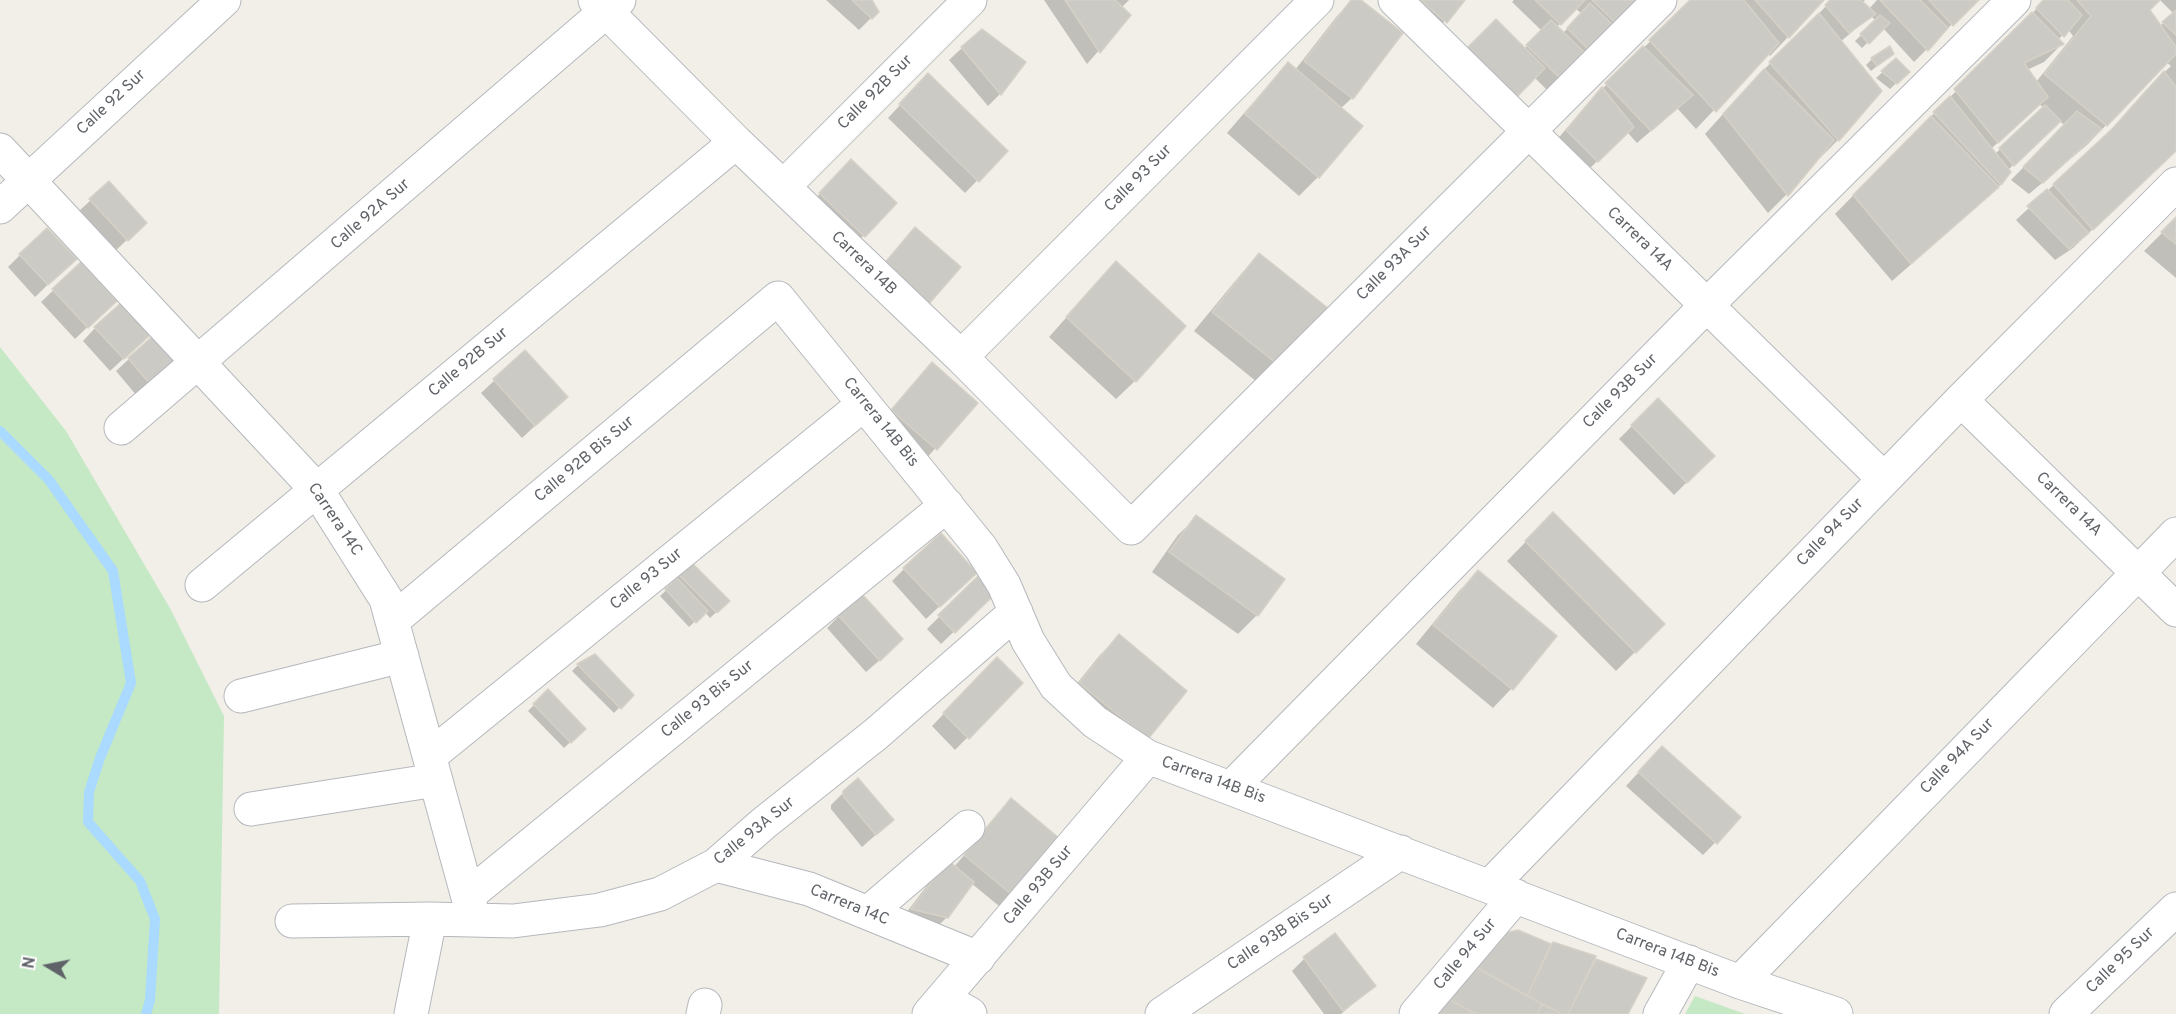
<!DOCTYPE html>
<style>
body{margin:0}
#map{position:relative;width:2176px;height:1014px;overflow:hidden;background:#f1efe8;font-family:Overpass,sans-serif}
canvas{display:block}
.north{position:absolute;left:18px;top:936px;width:60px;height:60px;-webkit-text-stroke:4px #fff;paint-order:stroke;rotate:280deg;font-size:16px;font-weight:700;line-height:24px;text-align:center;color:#5f6368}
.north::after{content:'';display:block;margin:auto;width:21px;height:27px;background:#5f6368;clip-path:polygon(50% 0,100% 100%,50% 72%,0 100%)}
</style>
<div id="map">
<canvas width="2176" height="1014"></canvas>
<div class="north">N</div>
</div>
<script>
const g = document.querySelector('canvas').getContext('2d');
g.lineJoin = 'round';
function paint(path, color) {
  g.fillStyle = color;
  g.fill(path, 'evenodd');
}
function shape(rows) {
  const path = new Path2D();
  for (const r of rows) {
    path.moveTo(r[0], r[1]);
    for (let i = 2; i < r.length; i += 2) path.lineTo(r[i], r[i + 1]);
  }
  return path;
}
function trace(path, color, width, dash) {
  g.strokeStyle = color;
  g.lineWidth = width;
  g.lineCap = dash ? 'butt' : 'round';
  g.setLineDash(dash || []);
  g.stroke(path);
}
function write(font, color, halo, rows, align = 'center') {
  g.font = font + ' Overpass,sans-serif';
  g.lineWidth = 5;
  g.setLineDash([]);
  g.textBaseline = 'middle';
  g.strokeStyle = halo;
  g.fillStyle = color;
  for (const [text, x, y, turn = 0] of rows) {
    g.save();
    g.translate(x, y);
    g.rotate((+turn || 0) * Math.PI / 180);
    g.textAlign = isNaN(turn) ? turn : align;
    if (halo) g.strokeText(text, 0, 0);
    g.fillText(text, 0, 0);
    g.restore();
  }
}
const green = shape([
 [0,347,66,431,171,610,224,716,219,1014,0,1014],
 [1695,996,1745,1014,1685,1014]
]);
const shadow = shape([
 [826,0,871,0,877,12,859,30],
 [1044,0,1129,0,1121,8,1129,16,1087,64],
 [1353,0,1358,0,1352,98,1340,109,1361,126,1318,177,1299,196,1227,133,1270,83,1288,64,1295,70,1337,16],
 [1392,0,1463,0,1433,34],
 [1514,0,1652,0,1552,95,1534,77,1524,49,1542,31,1512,2],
 [1575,8,1582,14,1563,33,1557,27],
 [1692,0,1822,0,1788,37,1770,56,1768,53,1696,129,1677,108,1637,143,1627,132,1585,173,1554,143,1594,97],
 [1832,0,1865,0,1862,3,1869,9,1877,0,1976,0,1914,62,1883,28,1862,48,1855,41,1876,21,1871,16,1840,42,1880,91,1838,140,1819,159,1818,157,1786,195,1768,213,1705,134,1752,82],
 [2044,0,2158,0,2148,10,2160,26,2174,14,2160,0,2176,0,2176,149,2073,248,2055,260,2016,220,2102,140,2145,91,2171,66,2166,62,2088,144,2029,194,2011,180,2065,125,2059,121,2008,170,2009,172,2000,185,1988,197,1892,281,1835,214,2031,15],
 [2068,29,2073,36,2036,82,2027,70,2044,62,2062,44,2058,40],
 [2039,104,2044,108,1995,154,1991,149],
 [962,48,1024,62,1000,94,988,106,949,60],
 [1892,54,1871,71,1866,65,1872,59],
 [1896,60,1908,72,1890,89,1876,78],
 [916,88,1006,151,965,193,888,118],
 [839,174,864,235,852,248,808,206],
 [109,183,145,223,114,252,77,213],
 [2176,219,2176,278,2144,251],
 [20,255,62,271,35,297,8,267],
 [1259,255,1327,310,1262,386,1194,331,1241,274],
 [81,264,102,313,75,339,41,302],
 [1098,282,1135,381,1116,399,1049,337],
 [95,328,136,347,110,371,83,341],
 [525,352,553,409,522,438,481,393],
 [129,359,175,363,137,396,116,371],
 [920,377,976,403,923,462,880,423],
 [1658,400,1713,456,1674,495,1619,439],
 [1553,514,1663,624,1616,671,1507,561],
 [1197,517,1282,579,1256,616,1238,634,1152,572,1178,535],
 [689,562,728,601,710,618,705,612,689,627,660,596,675,582,672,579],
 [904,569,962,585,926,619,892,581],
 [1478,572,1555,636,1511,689,1493,708,1416,644,1459,591],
 [978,578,993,594,941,644,927,629],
 [839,616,889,652,866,672,827,628],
 [1119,636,1147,738,1062,702,1100,655],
 [594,656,632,695,614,713,572,671,578,665],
 [997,659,1021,683,955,750,932,726],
 [548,691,584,729,564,748,528,711],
 [1650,760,1739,818,1703,855,1626,786],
 [844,792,879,832,862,847,831,809,831,805],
 [1011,800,1011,894,999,906,971,883,947,917,934,930,900,921,935,875,954,867],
 [1517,931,1551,946,1553,944,1645,979,1627,1014,1431,1014,1492,948],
 [1304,959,1374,986,1341,1014,1324,1014,1292,971]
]);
const stream = shape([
 [0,431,49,480,113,571,131,683,100,758,89,792,88,822,140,881,155,919,150,1000,146,1014]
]);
const building = shape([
 [852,0,872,0,879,12,872,19,852,0],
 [1065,0,1115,0,1131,15,1100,53,1065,0],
 [1351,0,1361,0,1403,33,1353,99,1304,61,1351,0],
 [1420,0,1465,0,1447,23,1420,0],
 [1535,0,1585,0,1561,25,1535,0],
 [1592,0,1644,0,1620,27,1592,0],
 [1690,0,1744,0,1779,43,1716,112,1649,40,1690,0],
 [1755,0,1824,0,1789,38,1755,0],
 [1830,0,1861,0,1876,14,1849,33,1825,5,1830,0],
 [1880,0,1920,0,1948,28,1928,51,1880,0],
 [1929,0,1979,0,1953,26,1929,0],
 [2043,0,2068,0,2082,15,2064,37,2036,8,2043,0],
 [2077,0,2160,0,2150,10,2176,47,2176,54,2107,126,2044,74,2091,16,2077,0],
 [1590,3,1621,33,1597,58,1567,28,1590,3],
 [2176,10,2176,35,2162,22,2176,10],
 [2032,12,2064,44,2024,63,2048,97,1998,143,1954,89,2032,12],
 [1819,13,1882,91,1839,141,1769,62,1819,13],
 [1880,15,1890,23,1869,44,1860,34,1880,15],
 [1496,19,1545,68,1515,99,1465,50,1496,19],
 [1551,20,1590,58,1566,84,1526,45,1551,20],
 [982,29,1026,62,1001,95,961,47,982,29],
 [1643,46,1693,95,1651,131,1605,83,1643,46],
 [1890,46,1894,54,1877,66,1871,58,1890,46],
 [1896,58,1910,72,1897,84,1881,71,1896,58],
 [1288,62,1363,126,1319,178,1245,114,1288,62],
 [1764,69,1834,140,1788,196,1723,114,1764,69],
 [2164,71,2176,87,2176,151,2093,230,2053,184,2114,127,2164,71],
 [928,73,1008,151,979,182,899,104,928,73],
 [1602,87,1634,127,1598,162,1566,130,1602,87],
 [1950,96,2011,172,2001,185,1933,112,1950,96],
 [2045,105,2061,121,2014,166,1999,148,2045,105],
 [2077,111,2102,129,2043,183,2023,167,2077,111],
 [1931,116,1999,187,1911,264,1853,195,1931,116],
 [851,159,897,203,865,237,819,193,851,159],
 [109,181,147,223,128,241,89,199,109,181],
 [2047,189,2089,233,2069,249,2027,206,2047,189],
 [2176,217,2176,244,2161,232,2176,217],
 [915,227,961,267,928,305,883,265,915,227],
 [47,228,77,259,48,285,19,254,47,228],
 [1259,253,1329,309,1282,368,1212,312,1259,253],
 [1116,261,1186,326,1136,382,1066,317,1116,261],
 [81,262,117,301,88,328,52,289,81,262],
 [121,303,150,335,124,359,94,327,121,303],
 [154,335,177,363,151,385,128,358,154,335],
 [525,350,568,397,535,426,493,379,525,350],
 [932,362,978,403,937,450,891,410,932,362],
 [1658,398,1715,456,1687,483,1631,425,1658,398],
 [1553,512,1665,624,1636,653,1525,541,1553,512],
 [1196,515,1285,579,1258,616,1169,552,1196,515],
 [941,533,977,573,940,607,903,568,941,533],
 [689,560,730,601,717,613,677,573,689,560],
 [1478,570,1557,636,1513,690,1433,625,1478,570],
 [978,576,995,594,955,633,938,615,978,576],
 [677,578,708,611,696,623,665,589,677,578],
 [862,594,903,639,880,661,838,615,862,594],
 [1119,634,1187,691,1148,739,1079,683,1119,634],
 [595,654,634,695,621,709,577,664,595,654],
 [997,657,1023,683,969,739,943,713,997,657],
 [548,689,586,729,571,743,533,704,548,689],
 [1662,746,1741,817,1717,844,1638,772,1662,746],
 [858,778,894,820,876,835,843,796,843,791,858,778],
 [1011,798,1059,838,1012,895,964,855,1011,798],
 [948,860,974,882,948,918,911,909,948,860],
 [1518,930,1551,944,1527,996,1477,968,1505,933,1518,930],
 [1335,933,1376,986,1343,1011,1303,957,1335,933],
 [1553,942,1596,956,1568,1014,1562,1014,1527,996,1553,942],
 [1596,959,1647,978,1628,1014,1568,1014,1596,959],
 [1471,964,1542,1004,1537,1014,1476,1014,1445,997,1471,964],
 [1445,997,1475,1014,1432,1014,1445,997],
 [1542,1004,1562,1014,1537,1014,1542,1004]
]);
const minor = shape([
 [595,0,736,142,961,357,1131,528,1660,0],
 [1395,0,1884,479],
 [0,150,317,490,386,599,474,919],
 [783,187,970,0],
 [0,207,224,0],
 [961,357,1317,0],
 [1961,400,2176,610],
 [121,428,619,0],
 [202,585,736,142],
 [392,621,778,298,981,548,1004,585,1028,641,1056,686,1095,722,1148,757,1740,982,1836,1014],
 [241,696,402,656],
 [430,756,864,404],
 [1231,788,1707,305,2014,0],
 [251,809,436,780],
 [716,865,809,889,978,958],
 [1490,886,1961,400,2176,184],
 [469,895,947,505],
 [868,913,968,827],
 [292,921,430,919,513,921,600,910,660,894,716,865,764,823,876,734,1016,612],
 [1740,982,2176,534],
 [943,999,970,1014],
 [411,1014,430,919],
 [703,1014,705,1005],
 [929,1014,1148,757],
 [1162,1014,1401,852],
 [1416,1014,1516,896],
 [1660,1014,1689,962],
 [2066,1014,2176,909]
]);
const streetNames = [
 ["Calle 92B Sur",876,93,-45],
 ["Calle 92 Sur",112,103,-43],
 ["Calle 93 Sur",1139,179,-45],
 ["Calle 92A Sur",371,215,-41],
 ["Carrera 14A",1639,240,44],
 ["Carrera 14B",863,264,44],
 ["Calle 93A Sur",1395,264,-45],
 ["Calle 92B Sur",469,363,-40],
 ["Calle 93B Sur",1621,392,-45],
 ["Carrera 14B Bis",880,423,51],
 ["Calle 92B Bis Sur",585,460,-40],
 ["Carrera 14A",2068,505,44],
 ["Carrera 14C",334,520,56],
 ["Calle 94 Sur",1831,533,-46],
 ["Calle 93 Sur",647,580,-39],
 ["Calle 93 Bis Sur",708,700,-39],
 ["Calle 94A Sur",1958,757,-46],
 ["Carrera 14B Bis",1213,781,20],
 ["Calle 93A Sur",755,832,-39],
 ["Calle 93B Sur",1039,886,-50],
 ["Carrera 14C",849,906,22],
 ["Calle 93B Bis Sur",1281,933,-34],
 ["Carrera 14B Bis",1667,954,21],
 ["Calle 94 Sur",1466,955,-50],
 ["Calle 95 Sur",2121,961,-44]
];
paint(green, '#c5e8c5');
paint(shadow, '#0003');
trace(stream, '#aadaff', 10);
paint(building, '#cccac5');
trace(building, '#d6d1c6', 1.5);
trace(minor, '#b5b8bc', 35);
trace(minor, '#fff', 33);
write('16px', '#5f6368', '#fff', streetNames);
</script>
